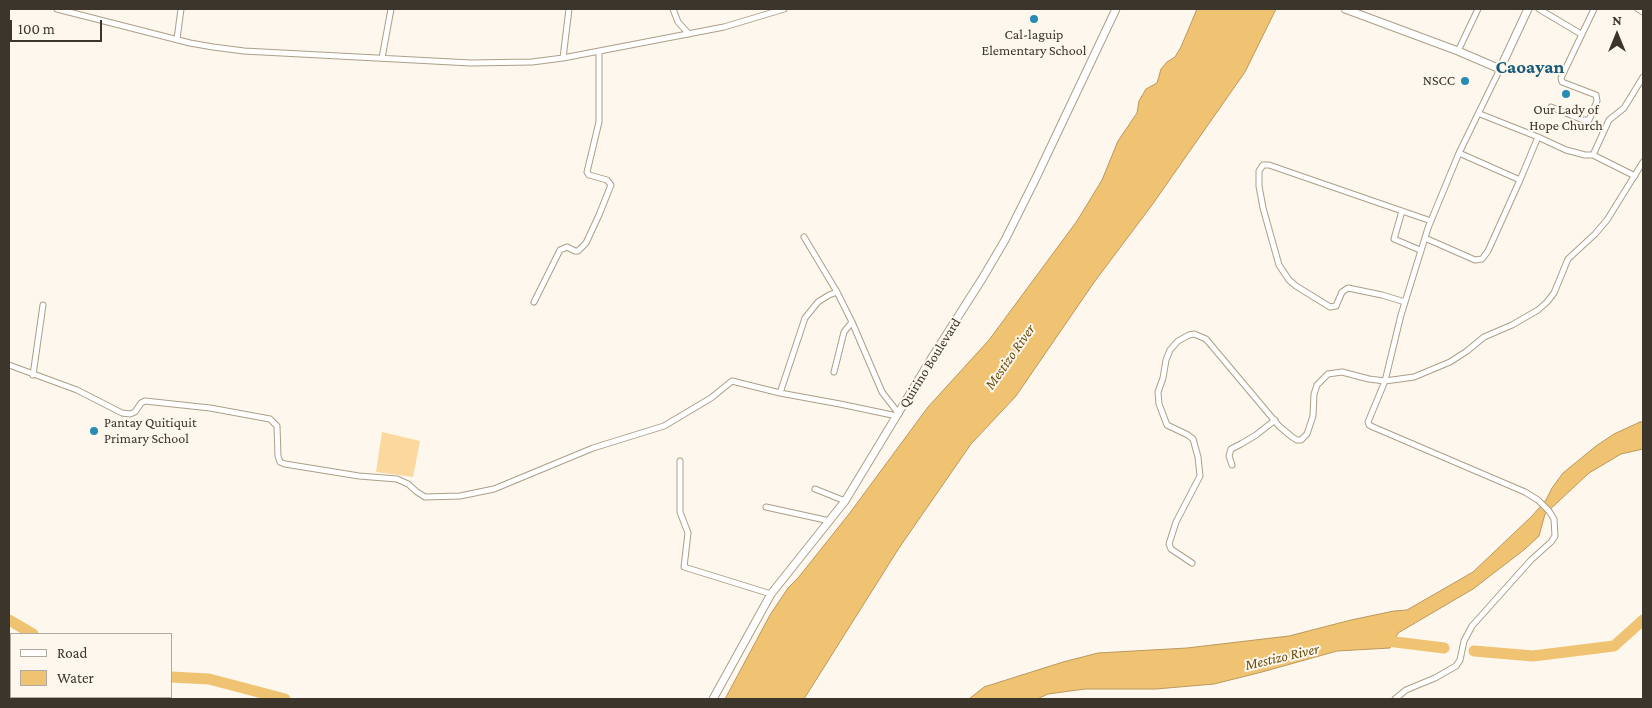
<!DOCTYPE html>
<style>
body{margin:0}
#map{position:relative;width:1652px;height:708px;overflow:hidden;background:#fdf7ed;font-family:"Crimson Pro",serif}
canvas{display:block}
.frame{position:absolute;inset:0;border:10px solid #3b352b;pointer-events:none}
.legend{position:absolute;left:10px;top:633px;width:162px;height:65px;box-sizing:border-box;background:#fdf7ed;border:1px solid #afa99f;margin:0;padding:6px 9px;list-style:none;font-size:15px;color:#3b352b}
.legend li{display:flex;align-items:center;gap:10px;height:25px}
.legend b{width:25px;border:1px solid #afa99f}
.north{position:absolute;left:1592px;top:10px;width:50px;height:50px;-webkit-text-stroke:4px #fdf7ed;paint-order:stroke;rotate:0deg;font-size:14px;font-weight:700;line-height:20px;text-align:center;color:#3b352b}
.north::after{content:'';display:block;margin:auto;width:18px;height:22px;background:#3b352b;clip-path:polygon(50% 0,100% 100%,50% 72%,0 100%)}
.scale{position:absolute;left:10px;top:20px;width:92px;height:22px;box-sizing:border-box;border:2px solid #3b352b;border-top:0;padding-left:6px;font-size:15px;line-height:18px;white-space:nowrap;color:#3b352b;-webkit-text-stroke:4px #fdf7ed;paint-order:stroke}
</style>
<div id="map">
<canvas width="1652" height="708"></canvas>
<div class="frame"></div>
<ul class="legend">
<li><b style="height:6px;background:#fff"></b>Road</li>
<li><b style="height:14px;background:#f0c372"></b>Water</li>
</ul>
<div class="north">N</div>
<div class="scale">100 m</div>
</div>
<script>
const g = document.querySelector('canvas').getContext('2d');
g.lineJoin = 'round';
function paint(path, color) {
  g.fillStyle = color;
  g.fill(path, 'evenodd');
}
function shape(rows) {
  const path = new Path2D();
  for (const r of rows) {
    path.moveTo(r[0], r[1]);
    for (let i = 2; i < r.length; i += 2) path.lineTo(r[i], r[i + 1]);
  }
  return path;
}
function trace(path, color, width, dash) {
  g.strokeStyle = color;
  g.lineWidth = width;
  g.lineCap = dash ? 'butt' : 'round';
  g.setLineDash(dash || []);
  g.stroke(path);
}
function write(font, color, halo, rows, align = 'center') {
  g.font = font + ' "Crimson Pro",serif';
  g.lineWidth = 4;
  g.setLineDash([]);
  g.textBaseline = 'middle';
  g.strokeStyle = halo;
  g.fillStyle = color;
  for (const [text, x, y, turn = 0] of rows) {
    g.save();
    g.translate(x, y);
    g.rotate((+turn || 0) * Math.PI / 180);
    g.textAlign = isNaN(turn) ? turn : align;
    if (halo) g.strokeText(text, 0, 0);
    g.fillText(text, 0, 0);
    g.restore();
  }
}
const green = shape([
 [382,432,420,441,413,477,376,472]
]);
const water = shape([
 [1197,9,1276,9,1245,72,1152,205,1095,281,1016,396,971,444,899,548,804,699,725,699,770,615,788,588,798,578,849,514,928,407,989,340,1077,221,1102,180,1118,141,1137,113,1139,101,1146,89,1157,83,1161,69,1167,62,1175,57,1181,47,1197,9],
 [1640,422,1643,422,1643,449,1621,454,1589,473,1545,514,1539,536,1525,549,1473,589,1398,633,1390,648,1337,651,1262,672,1214,684,1156,689,1085,689,1048,694,1037,699,969,699,984,687,1063,662,1098,653,1187,648,1289,636,1351,620,1394,611,1407,610,1473,572,1532,516,1546,500,1552,488,1563,473,1596,446,1614,434,1640,422]
]);
const river = shape([
 [9,620,33,634],
 [1379,640,1444,648],
 [1474,651,1533,656,1614,646,1643,620],
 [171,677,209,679,285,699]
]);
const street = shape([
 [57,9,190,43,213,47,244,51,471,63,532,62,563,58,724,27,784,9],
 [673,9,678,22,689,34],
 [1539,9,1581,34],
 [1638,9,1643,12],
 [177,39,181,9],
 [1458,51,1478,9],
 [382,58,391,9],
 [563,58,569,9],
 [1551,107,1583,120,1589,120,1597,101,1596,95,1562,82,1561,78,1594,9],
 [1538,137,1566,150,1585,155,1593,155,1609,120,1624,108,1643,77],
 [1459,153,1520,180],
 [1593,155,1635,176],
 [1402,211,1394,239,1420,250],
 [804,237,837,292,852,322,882,392,899,414],
 [1425,238,1475,260,1482,259,1488,251,1520,180,1538,137,1480,114],
 [534,302,560,250,567,247,575,251,578,251,586,243,599,215,611,185,607,180,589,175,587,172,599,122,599,51],
 [1405,302,1382,295,1348,288,1342,292,1336,306,1330,307,1296,286,1289,280,1279,265,1263,208,1259,186,1259,171,1263,165,1269,165,1431,221],
 [9,365,77,390,122,413,130,414,135,412,141,403,145,401,210,408,270,419,277,426,278,456,280,462,285,464,359,476,397,479,408,484,417,492,425,497,460,496,494,489,593,448,664,426,711,398,732,381,780,393,840,404,897,416],
 [834,372,844,332,852,322],
 [33,375,43,305],
 [780,393,805,318,818,302,829,295,837,292],
 [680,461,680,512,688,533,684,567,771,594],
 [1232,465,1229,456,1231,449,1241,444,1256,435,1275,420],
 [815,489,845,501],
 [766,507,830,521],
 [1192,563,1171,549,1169,544,1176,522,1200,476,1198,457,1193,439,1188,435,1167,425,1159,404,1158,392,1163,378,1166,360,1170,350,1178,341,1189,335,1194,334,1206,339,1279,426,1292,437,1297,440,1301,440,1307,434,1313,416,1314,394,1317,385,1328,374,1342,372,1369,379,1385,381,1414,377,1450,362,1467,351,1484,337,1512,325,1538,310,1547,302,1554,293,1568,259,1595,234,1607,220,1643,162],
 [1395,699,1406,690,1435,678,1456,666,1460,660,1464,641,1472,626,1531,560,1551,542,1555,536,1554,519,1549,511,1538,500,1525,492,1373,427,1369,425,1368,422,1385,381,1401,315,1428,228,1459,153,1500,69]
]);
const secondary = shape([
 [1345,9,1458,51,1500,69,1528,9],
 [713,699,771,594,845,501,931,359,982,279,1005,240,1035,180,1116,9]
]);
const markers = [
 [1034,19,5,"#278bb4"],
 [1465,81,5,"#278bb4"],
 [1566,94,5,"#278bb4"],
 [94,431,5,"#278bb4"]
];
const poiNames = [
 ["Cal-laguip",1034,35],
 ["Elementary School",1034,51],
 ["NSCC",1455,81,"right"],
 ["Our Lady of",1566,110],
 ["Hope Church",1566,126],
 ["Pantay Quitiquit",104,423,"left"],
 ["Primary School",104,439,"left"]
];
const streetNames = [
 ["Quirino Boulevard",930,363,-58]
];
const waterNames = [
 ["Mestizo River",1010,357,-55],
 ["Mestizo River",1282,657,-13]
];
const districtNames = [
 ["Caoayan",1530,67]
];
paint(green, '#fbd99e');
paint(water, '#f0c372');
trace(water, '#ba985d', 1);
trace(river, '#f0c372', 11);
trace(street, '#ac9f87', 7);
trace(secondary, '#ac9f87', 9);
trace(street, '#fff', 5);
trace(secondary, '#fff', 7);
for (const [x, y, r, color] of markers) {
  const dot = new Path2D();
  dot.arc(x, y, r, 0, 2 * Math.PI);
  g.fillStyle = color;
  g.fill(dot);
  trace(dot, '#fdf7ed', 2);
}
write('14px', '#3b352b', '#fdf7ed', poiNames);
write('14px', '#3b352b', '#fdf7ed', streetNames);
write('italic 15px', '#6a4c0c', '#fdf7ed', waterNames);
write('bold 19px', '#175b78', '#fdf7ed', districtNames);
</script>
